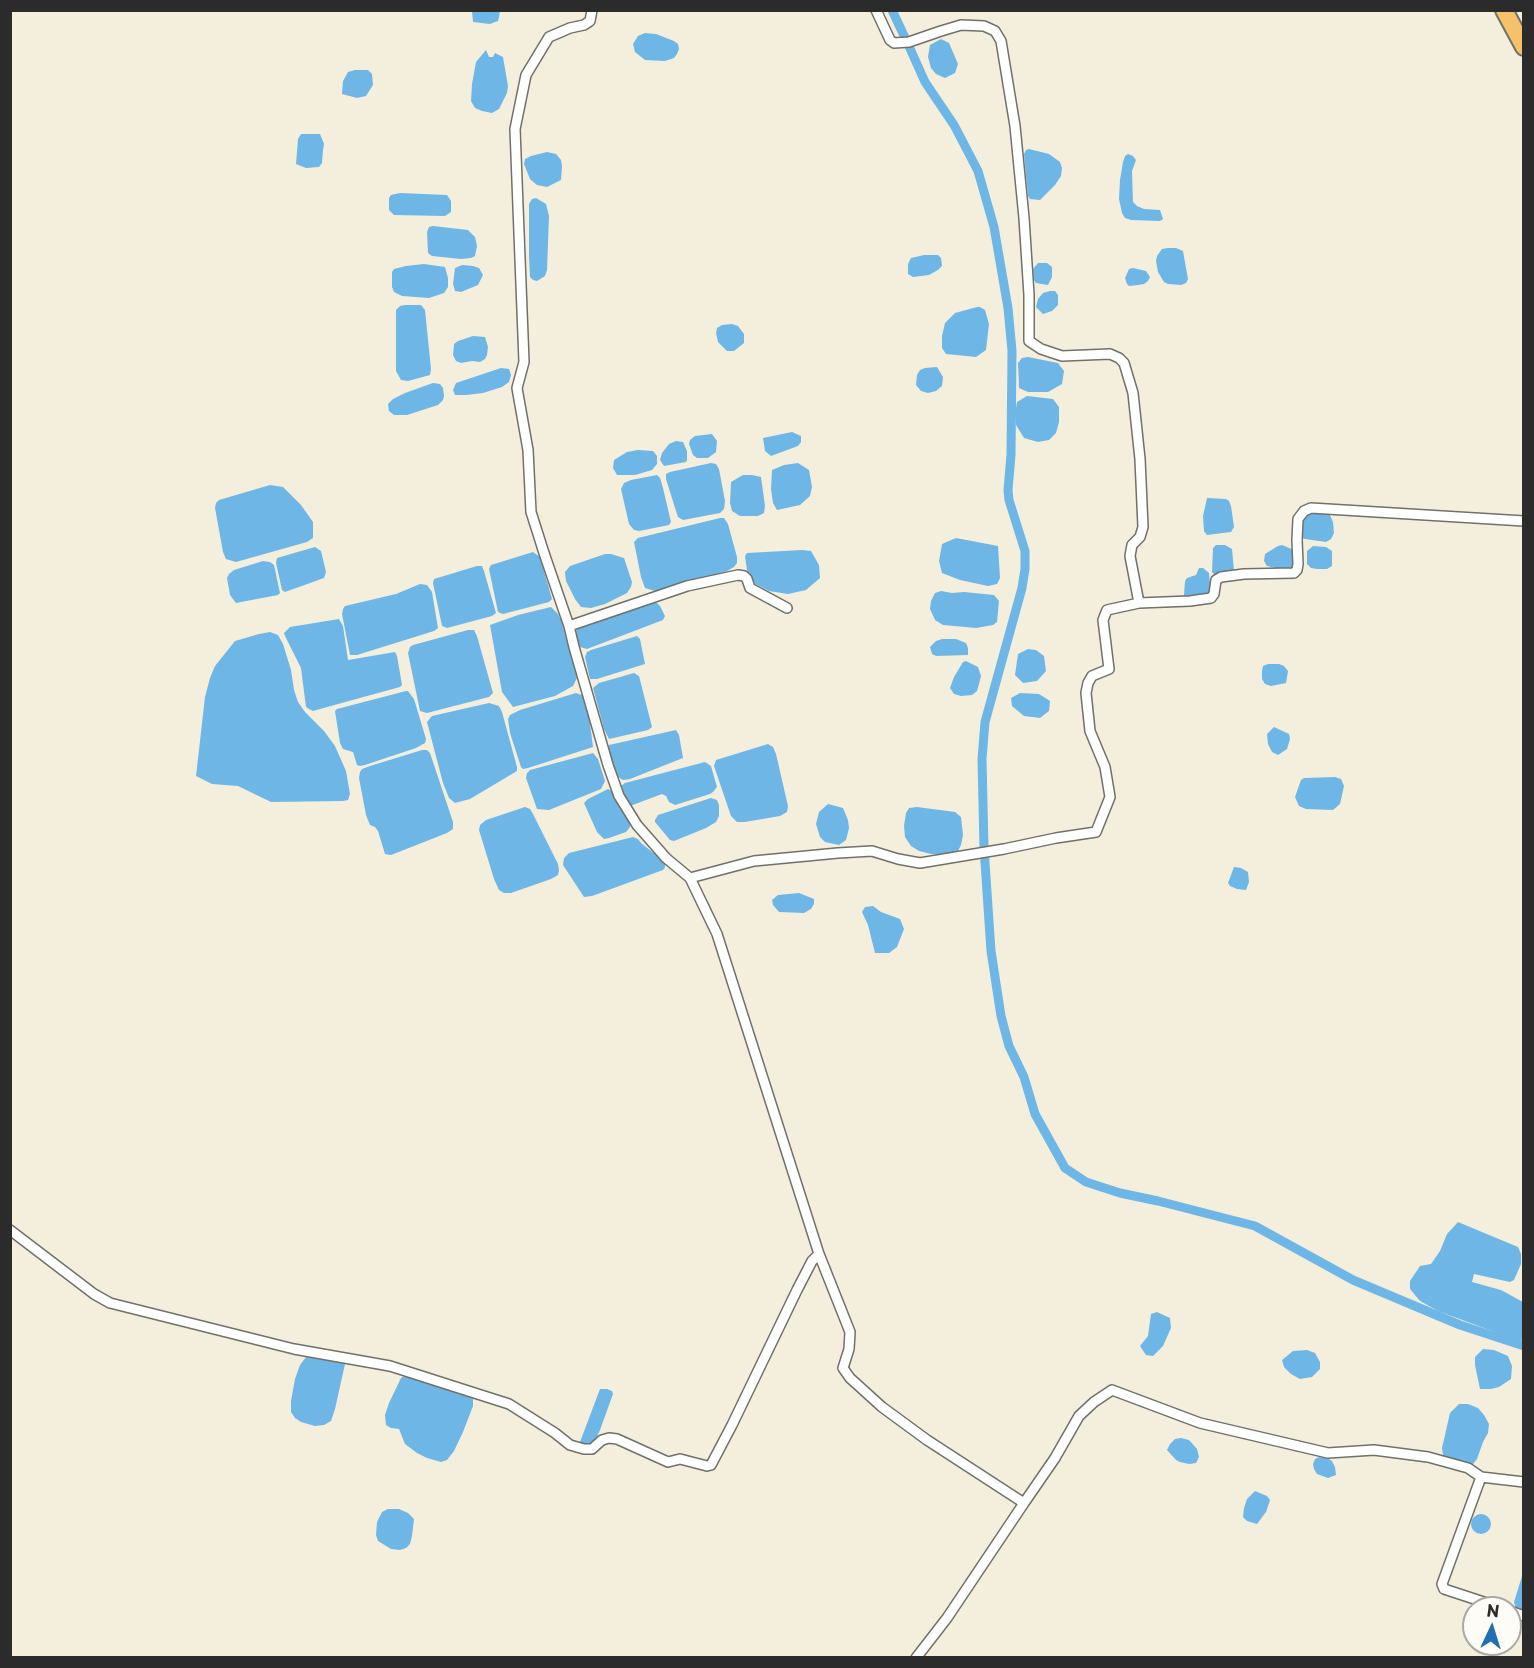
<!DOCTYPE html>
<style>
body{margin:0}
#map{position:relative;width:1534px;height:1668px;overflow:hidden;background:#f4efdc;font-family:"Playpen Sans",sans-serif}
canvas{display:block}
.frame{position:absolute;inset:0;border:12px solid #2b2b2b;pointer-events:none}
.north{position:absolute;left:1462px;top:1596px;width:60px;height:60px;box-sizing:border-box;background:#fdfcf7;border:2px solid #a9a8a5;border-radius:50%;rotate:4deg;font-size:16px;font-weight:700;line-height:24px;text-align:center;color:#2b2b2b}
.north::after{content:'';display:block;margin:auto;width:21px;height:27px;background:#1f6fb2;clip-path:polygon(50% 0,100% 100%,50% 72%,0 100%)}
</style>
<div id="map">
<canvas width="1534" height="1668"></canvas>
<div class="frame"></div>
<div class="north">N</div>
</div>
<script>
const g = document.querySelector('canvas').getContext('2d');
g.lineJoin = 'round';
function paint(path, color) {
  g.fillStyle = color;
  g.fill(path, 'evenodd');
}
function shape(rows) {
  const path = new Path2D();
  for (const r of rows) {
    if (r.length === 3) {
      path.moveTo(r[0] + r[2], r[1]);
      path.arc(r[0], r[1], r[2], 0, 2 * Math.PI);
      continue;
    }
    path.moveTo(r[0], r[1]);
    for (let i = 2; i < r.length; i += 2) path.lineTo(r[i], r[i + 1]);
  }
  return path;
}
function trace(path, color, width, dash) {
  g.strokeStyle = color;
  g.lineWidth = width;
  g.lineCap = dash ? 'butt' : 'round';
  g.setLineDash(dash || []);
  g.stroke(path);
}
const water = shape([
 [472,11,500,11,499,17,498,21,490,24,473,22],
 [645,33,656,34,674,41,678,44,679,49,677,54,674,58,665,61,645,60,635,52,633,44,638,36],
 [941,39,949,43,958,64,955,73,945,78,936,74,931,68,928,57,930,45],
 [486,50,489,57,493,57,495,53,503,57,508,86,507,93,499,109,492,113,482,111,475,108,471,101,472,84,476,62],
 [355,70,368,70,372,74,373,85,366,96,357,98,342,94,343,81,348,72],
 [301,134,320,134,324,144,323,150,322,163,319,167,306,168,296,164,298,139],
 [1029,149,1049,154,1060,162,1062,168,1061,176,1055,185,1040,200,1030,199,1028,196,1024,154,1026,150],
 [547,152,556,154,561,160,562,166,561,180,547,187,537,185,530,179,524,164,525,159,531,156],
 [1128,154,1133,156,1136,160,1132,171,1133,202,1137,206,1144,209,1160,210,1163,219,1160,221,1131,220,1125,218,1122,213,1119,199,1120,180,1123,162,1125,156],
 [400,193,447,195,451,201,451,212,445,216,394,215,389,210,389,198,391,195],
 [536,198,546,204,549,216,547,270,545,276,537,281,533,280,530,277,529,256,529,204,532,199],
 [433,226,468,230,475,237,477,246,475,256,471,258,461,259,432,256,428,253,427,232,429,227],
 [1168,248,1176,248,1183,251,1188,279,1186,283,1181,285,1168,284,1164,282,1158,272,1156,261,1157,256,1162,249],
 [924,255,938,255,941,258,942,266,938,270,929,275,913,277,908,274,908,264,911,258],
 [1038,263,1047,263,1052,267,1052,277,1048,285,1036,283,1034,280,1033,269],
 [424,264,445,267,448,278,448,287,444,293,429,298,402,296,394,292,392,287,392,272,394,269,406,266],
 [462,265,473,266,479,268,483,275,478,285,461,292,455,291,453,284,455,268],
 [1133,268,1146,271,1150,277,1148,281,1144,284,1138,285,1129,286,1127,284,1125,278,1129,269],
 [1050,291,1055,291,1058,295,1058,305,1052,311,1043,314,1036,307,1038,299,1043,293],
 [405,305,421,305,425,310,431,369,430,375,408,381,401,380,396,371,396,310,400,306],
 [977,307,980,307,985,310,989,324,986,350,976,357,946,354,942,348,942,336,945,323,955,313],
 [732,324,738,326,744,334,744,343,734,351,727,351,718,342,716,333,717,328,722,325],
 [473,336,485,337,488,347,487,355,485,359,480,362,472,361,461,363,456,361,453,355,454,344,458,341],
 [1028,357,1058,363,1064,371,1062,384,1048,392,1028,392,1019,388,1018,363,1022,358],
 [937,367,943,377,942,386,936,391,928,393,921,391,916,385,917,375,920,370,925,368],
 [501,368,509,369,511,375,509,382,502,387,483,393,466,395,455,395,453,390,456,383],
 [433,383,440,384,443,388,444,396,443,400,438,405,407,415,394,415,389,411,388,404,393,399,405,393],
 [1027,396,1053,399,1059,407,1059,422,1056,433,1049,440,1038,442,1024,438,1016,425,1015,414,1017,402],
 [792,432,801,436,801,442,798,446,771,456,765,451,763,438],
 [712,434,717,441,716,452,708,458,697,458,693,455,689,444,690,440,695,436],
 [676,441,683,442,687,451,687,460,686,462,664,466,660,460,662,453,669,444],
 [638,450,653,451,657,456,657,464,652,470,635,475,617,475,613,468,614,460,627,452],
 [711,463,716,464,719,469,725,501,724,509,720,513,683,520,678,517,676,511,666,479,666,474,670,472],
 [798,463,809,470,812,487,810,496,800,505,777,510,773,503,771,489,772,470,784,465],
 [657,475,660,478,663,488,671,522,669,525,639,531,634,530,629,524,621,489,624,483,631,480],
 [743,475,752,475,761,477,765,506,764,513,758,516,740,516,732,511,730,503,731,482],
 [270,485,283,487,301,505,313,522,313,538,307,542,236,562,226,559,223,552,215,508,216,503,219,500],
 [1207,498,1226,499,1229,501,1231,506,1234,527,1231,532,1207,535,1204,531,1203,516],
 [1313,512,1324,513,1330,515,1333,522,1334,533,1331,539,1326,542,1305,539,1302,538,1300,535,1301,519,1306,514],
 [720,518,724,518,728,524,737,557,737,563,734,567,727,571,655,591,645,588,641,577,634,542,638,538],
 [956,538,998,546,1000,578,997,584,988,586,960,580,942,573,939,561,942,544],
 [1216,545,1225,545,1232,549,1234,571,1229,574,1214,574,1212,572,1213,548],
 [1282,545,1294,550,1295,561,1293,567,1290,570,1283,570,1267,566,1264,561,1265,554,1278,546],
 [1313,546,1326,547,1332,551,1332,566,1327,569,1317,569,1311,568,1307,564,1307,551],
 [315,547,321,551,326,572,324,578,285,592,282,590,276,563,277,558],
 [802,550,811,551,819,565,820,578,806,590,788,594,769,591,752,582,747,570,745,556,747,553],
 [533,552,540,557,552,599,549,602,503,614,498,612,489,569,491,565],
 [605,554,611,554,624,558,632,582,631,587,627,593,605,604,591,608,581,607,575,599,566,581,565,572,570,566],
 [263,561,270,562,274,565,280,593,278,595,236,603,230,595,227,578,229,574,234,570],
 [477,566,482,566,484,571,496,613,492,616,447,628,442,626,433,583,434,579],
 [1199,568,1203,568,1209,573,1211,595,1186,598,1184,595,1185,581,1187,578,1196,575],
 [420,584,427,585,432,592,438,628,434,631,357,655,350,655,342,614,343,609,345,606,396,594],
 [941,591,952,593,964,592,994,595,999,601,997,622,993,625,976,628,943,625,935,620,930,609,931,601,935,593],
 [653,602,657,603,660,606,665,616,663,620,587,649,580,647,577,642,576,632,577,629],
 [551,607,558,614,561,620,577,678,573,686,555,696,513,707,502,692,490,625,518,615],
 [339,619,343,626,348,660,395,652,397,656,402,685,400,687,338,704,313,711,309,709,306,707,301,668,285,636,284,633,290,627],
 [468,630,474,630,477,636,493,693,489,697,427,713,420,711,408,653,410,647,413,645],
 [270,632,278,635,283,644,291,670,294,690,298,702,305,712,324,731,335,746,346,771,350,794,348,800,343,801,271,802,238,786,212,784,196,776,205,697,210,678,215,666,235,641,259,634],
 [637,636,640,639,645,664,597,679,590,679,585,657,587,652,591,650],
 [942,639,956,639,966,643,968,648,968,655,936,656,932,654,930,647,936,641],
 [1028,649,1036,650,1044,656,1046,671,1037,681,1023,683,1015,675,1018,654],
 [966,661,978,667,981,676,979,684,977,691,972,695,961,696,954,694,950,688,954,677,963,662],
 [1268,664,1279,664,1284,666,1288,671,1286,683,1271,686,1265,684,1262,679,1262,671,1263,666],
 [634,673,639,676,652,727,648,730,609,739,604,729,593,688,599,683],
 [406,691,408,691,414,699,426,739,425,743,416,748,365,765,360,766,357,765,353,752,343,749,340,743,335,711,337,709],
 [576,693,585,696,587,700,593,747,528,768,523,769,521,767,510,733,508,719,510,715,520,710],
 [1020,693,1039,694,1050,701,1049,711,1040,718,1024,716,1012,706,1011,698],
 [489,703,499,706,502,712,517,767,517,771,470,799,455,803,449,798,443,783,427,722,432,716],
 [1274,727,1289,734,1290,739,1287,749,1278,755,1272,752,1268,744,1267,734],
 [676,730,679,735,683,758,630,779,623,780,618,777,608,749,609,745],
 [768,744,773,747,776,754,788,806,787,812,780,816,745,822,737,822,731,816,714,766,716,760],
 [422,750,427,750,430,753,453,822,453,829,447,833,391,855,385,854,378,831,375,827,370,825,366,815,359,778,360,772,362,769,370,766],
 [593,753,598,759,605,781,601,789,549,810,537,809,526,778,527,773,530,770],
 [705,762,711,766,717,787,713,792,710,794,675,805,669,802,666,796,662,794,630,806,621,791,621,786,625,783],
 [1335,777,1341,779,1344,786,1340,804,1333,810,1306,809,1299,806,1295,797,1301,780,1304,778],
 [608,789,614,792,630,824,630,827,626,832,609,838,604,839,597,832,584,803,588,799],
 [711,798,717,800,719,805,719,816,716,822,706,828,674,841,670,840,655,822,655,820,658,815],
 [828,804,843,808,848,820,849,828,846,840,839,845,825,842,820,837,816,824,819,812],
 [525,807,530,809,533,814,558,864,559,870,558,875,551,879,511,893,504,893,499,890,494,879,479,830,480,825,486,820],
 [917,807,955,812,961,817,963,835,961,845,957,853,947,855,931,854,919,851,911,846,905,837,904,826,906,813,909,808],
 [633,837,638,839,641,843,661,859,665,864,665,867,663,870,592,896,584,897,563,865,564,858,569,853],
 [1234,867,1241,868,1248,872,1249,882,1246,890,1237,889,1230,886,1228,883],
 [799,893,814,899,814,904,811,909,804,913,779,912,773,905,772,900,778,895],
 [873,906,881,912,900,919,904,929,897,947,889,953,875,953,868,925,862,912,865,907],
 [1458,1222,1518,1247,1521,1254,1521,1264,1514,1280,1510,1282,1474,1274,1472,1282,1501,1290,1523,1302,1523,1340,1519,1341,1438,1311,1420,1301,1410,1289,1410,1281,1420,1266,1431,1264,1440,1251,1447,1234],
 [1157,1312,1170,1318,1171,1328,1163,1346,1153,1356,1146,1355,1140,1346,1148,1336,1151,1314],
 [1483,1349,1494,1350,1508,1356,1512,1366,1511,1379,1499,1387,1491,1389,1480,1389,1475,1365,1475,1357],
 [1307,1350,1315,1353,1320,1362,1320,1369,1312,1377,1300,1379,1291,1374,1284,1367,1282,1360,1293,1351],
 [306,1357,338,1358,345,1364,335,1409,331,1421,324,1425,315,1426,301,1422,295,1418,291,1412,291,1401,295,1379,300,1365],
 [406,1375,429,1384,470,1395,473,1399,473,1406,463,1432,454,1451,447,1460,441,1462,427,1458,417,1453,405,1444,399,1429,391,1428,386,1425,385,1415,389,1403,401,1378],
 [600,1389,607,1389,612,1391,613,1394,600,1430,593,1445,586,1446,580,1442],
 [1459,1404,1468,1404,1478,1408,1484,1415,1489,1424,1488,1433,1483,1442,1477,1459,1473,1464,1466,1465,1449,1460,1443,1455,1442,1448,1450,1413],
 [1181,1438,1189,1440,1197,1449,1199,1457,1196,1463,1189,1464,1180,1462,1176,1460,1167,1450,1170,1444,1175,1439],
 [1319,1457,1327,1458,1332,1461,1335,1467,1336,1475,1328,1478,1317,1474,1314,1469,1313,1464,1315,1459],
 [1255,1491,1267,1496,1270,1500,1266,1512,1257,1524,1247,1521,1243,1517,1244,1508,1247,1499],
 [388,1509,399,1509,408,1513,414,1519,412,1536,410,1544,406,1548,400,1550,391,1549,378,1541,376,1535,377,1522,382,1512],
 [1481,1524,10],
 [1523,1573,1523,1610,1516,1609,1514,1602]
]);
const canal = shape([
 [892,10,907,42],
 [908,44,925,82,954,125,978,171,994,227,1008,308,1012,351,1011,455,1008,490,1009,500,1025,551,1025,569,1022,588,985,722,982,759,984,848,991,951,1001,1016,1009,1046,1024,1077,1035,1114,1065,1168,1086,1182,1120,1193,1158,1201,1255,1226,1353,1280,1460,1325,1524,1346]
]);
const street = shape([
 [592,10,590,21,584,25,570,28,549,37,526,75,515,129,524,362,517,388,528,450,531,512,544,553,569,626,574,647,608,765,619,796,637,825,666,858,690,878,717,934,819,1254,850,1332,849,1349,843,1368,850,1378,882,1407,927,1440,1024,1503,947,1618,916,1658],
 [876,10,890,40,894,43,909,42,941,31,961,25,984,26,995,31,1001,41,1015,126,1024,218,1029,295,1029,341,1041,349,1062,356,1110,354,1119,358,1124,363,1133,393,1140,459,1143,527,1140,537,1132,545,1130,556,1139,603],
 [569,626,687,586,738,575,744,576,747,579,750,588,787,608],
 [690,878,754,861,838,853,872,851,898,859,920,863,1004,849,1056,838,1096,832,1110,797,1105,767,1090,731,1086,693,1088,683,1092,676,1109,669,1103,620,1107,610,1139,603,1190,601,1211,598,1214,594,1216,580,1221,577,1244,574,1294,573,1297,570,1298,564,1297,540,1298,519,1304,511,1311,508,1524,521],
 [10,1230,94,1294,110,1303,294,1349,390,1366,509,1404,555,1433,570,1445,584,1449,592,1449,602,1440,609,1438,617,1439,668,1462,680,1459,707,1466,711,1465,732,1425,797,1290,812,1261,819,1254],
 [1024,1503,1055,1458,1079,1416,1094,1402,1112,1390,1200,1423,1328,1453,1374,1450,1428,1457,1468,1468,1481,1477],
 [1502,1608,1444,1589,1442,1584,1481,1477,1524,1482],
 [1510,1611,1524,1616]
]);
const highway = shape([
 [1504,10,1524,47]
]);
paint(water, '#6eb6e6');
trace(canal, '#6eb6e6', 9);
trace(street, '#717069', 12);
trace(highway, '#717069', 20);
trace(street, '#fff', 9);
trace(highway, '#f5c16b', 16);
</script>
